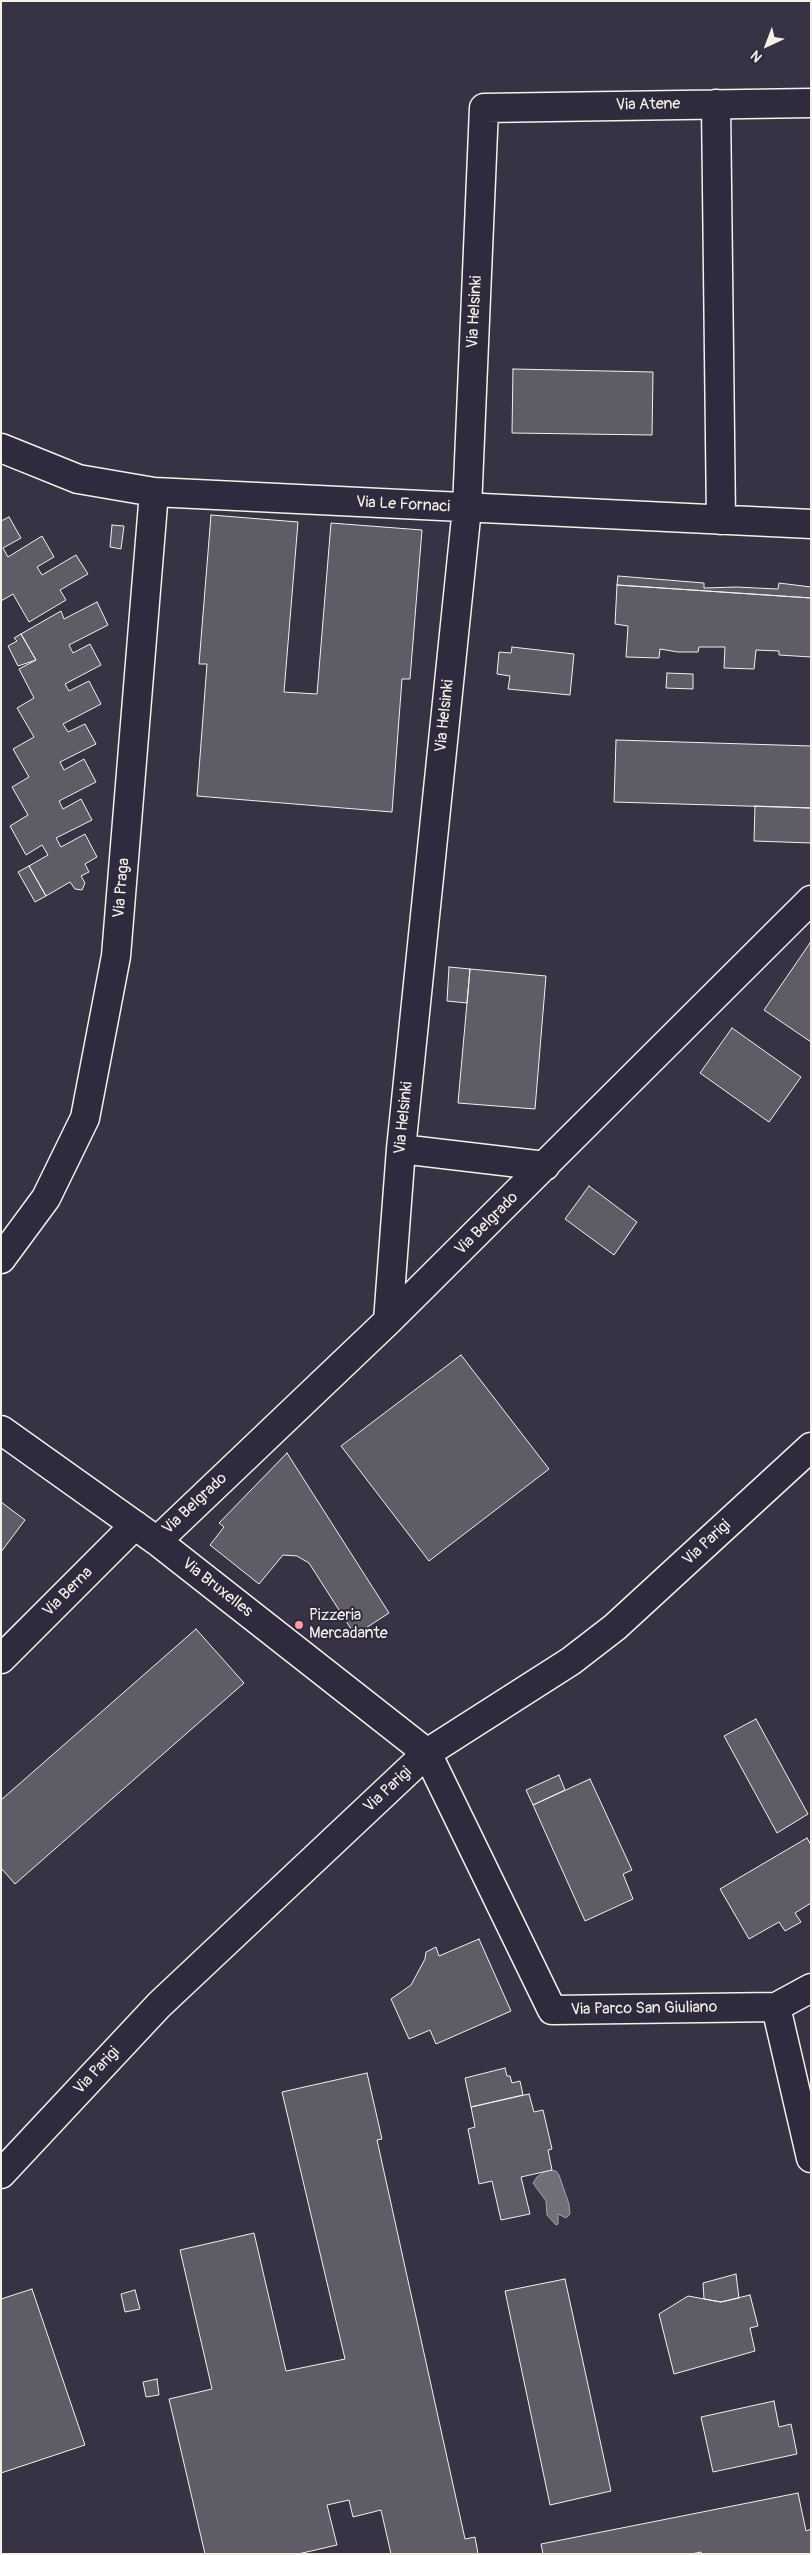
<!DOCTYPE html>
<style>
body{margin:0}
#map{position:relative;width:812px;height:2555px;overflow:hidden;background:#373244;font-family:Pangolin,sans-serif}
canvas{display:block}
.frame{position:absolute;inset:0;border:2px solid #f4f1e8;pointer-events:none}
.north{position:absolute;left:742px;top:20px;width:50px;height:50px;-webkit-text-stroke:4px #2f2a3d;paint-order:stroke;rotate:223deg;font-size:14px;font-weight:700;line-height:20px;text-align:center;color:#f4f1e8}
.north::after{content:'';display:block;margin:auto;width:18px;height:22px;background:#f4f1e8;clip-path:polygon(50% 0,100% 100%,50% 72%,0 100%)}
</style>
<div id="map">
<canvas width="812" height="2555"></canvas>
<div class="frame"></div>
<div class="north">N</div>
</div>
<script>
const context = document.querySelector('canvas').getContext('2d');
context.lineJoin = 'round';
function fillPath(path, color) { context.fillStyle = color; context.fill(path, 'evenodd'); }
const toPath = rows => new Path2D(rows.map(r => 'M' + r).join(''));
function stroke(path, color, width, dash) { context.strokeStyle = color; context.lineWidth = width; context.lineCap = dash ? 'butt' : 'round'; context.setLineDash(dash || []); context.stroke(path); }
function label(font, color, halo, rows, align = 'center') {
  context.font = font + ' Pangolin,sans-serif'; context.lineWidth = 4; context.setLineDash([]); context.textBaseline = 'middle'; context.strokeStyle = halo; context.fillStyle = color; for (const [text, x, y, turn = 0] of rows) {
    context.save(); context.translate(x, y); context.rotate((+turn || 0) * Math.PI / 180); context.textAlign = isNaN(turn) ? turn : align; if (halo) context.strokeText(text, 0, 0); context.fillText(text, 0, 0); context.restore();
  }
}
const water = toPath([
 [547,2170,556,2171,559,2175,569,2204,570,2214,566,2218,558,2214,558,2224,556,2225,547,2215,546,2201,533,2183,537,2177,547,2170]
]);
fillPath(water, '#726e77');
stroke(water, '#a6a2a4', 1);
const building = toPath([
 [513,369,653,372,652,435,512,433,513,369],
 [211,515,298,522,284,692,317,694,331,523,422,530,410,679,402,679,392,812,197,796,207,664,199,664,211,515],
 [9,517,21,538,3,548,8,557,42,536,54,557,37,567,42,575,76,555,88,574,60,590,66,600,29,622,13,594,1,601,1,521,9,517],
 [112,525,124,526,121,549,110,547,112,525],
 [618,576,704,583,704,588,736,587,778,589,779,583,811,587,811,598,617,585,618,576],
 [617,585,811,598,811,657,779,655,779,651,756,650,754,669,724,668,725,647,699,647,698,652,678,652,660,649,659,658,626,657,628,626,615,624,617,585],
 [97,602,108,625,69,645,73,653,90,644,101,665,65,684,69,691,89,681,101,704,63,724,68,732,85,724,96,744,60,762,64,770,84,759,96,782,59,801,63,809,81,799,92,820,56,838,61,847,85,834,97,857,85,864,89,872,81,876,85,883,82,890,75,889,70,882,46,896,29,866,48,855,42,845,26,855,10,826,28,815,12,787,29,777,13,749,34,737,17,708,34,698,19,669,36,660,21,634,61,611,64,619,97,602],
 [21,634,36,660,18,666,8,646,17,641,14,638,21,634],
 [512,647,574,654,570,695,508,689,510,676,497,674,499,652,511,653,512,647],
 [667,673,693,674,693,689,666,688,667,673],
 [616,740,811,746,811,808,614,802,616,740],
 [755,806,811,808,811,843,754,841,755,806],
 [29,866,46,896,35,902,18,872,29,866],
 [810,943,811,944,811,1042,764,1010,810,943],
 [449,967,470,969,467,1003,447,1001,449,967],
 [470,969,546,976,535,1109,458,1103,470,969],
 [732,1028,801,1077,769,1122,700,1073,732,1028],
 [589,1186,637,1222,614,1255,565,1219,589,1186],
 [461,1355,549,1469,429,1561,341,1446,461,1355],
 [287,1453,389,1613,355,1635,309,1563,302,1559,297,1556,283,1555,259,1584,210,1545,224,1527,219,1523,287,1453],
 [1,1502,25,1520,1,1552,1,1502],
 [196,1629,244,1683,15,1884,1,1868,1,1800,196,1629],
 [756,1719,808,1814,777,1833,724,1736,756,1719],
 [559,1775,565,1790,533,1805,526,1790,559,1775],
 [590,1779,632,1870,623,1874,633,1899,585,1921,533,1805,590,1779],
 [807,1838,811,1845,811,1903,795,1913,801,1922,785,1931,779,1922,749,1939,720,1889,807,1838],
 [479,1939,511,2011,436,2044,430,2030,409,2039,391,1999,411,1985,425,1959,426,1952,436,1947,439,1956,479,1939],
 [505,2068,507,2076,510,2076,512,2083,520,2081,523,2095,471,2107,465,2078,505,2068],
 [367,2073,382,2139,377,2140,465,2539,475,2537,478,2554,391,2554,381,2510,353,2517,349,2500,327,2505,337,2545,298,2554,205,2554,169,2399,212,2389,180,2250,254,2233,286,2371,345,2359,282,2092,367,2073],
 [529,2094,534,2112,543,2110,552,2149,548,2150,552,2170,521,2177,530,2214,501,2220,492,2181,479,2184,468,2129,475,2127,471,2107,529,2094],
 [736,2274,739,2298,721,2302,704,2299,703,2283,736,2274],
 [565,2279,611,2491,550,2505,505,2291,565,2279],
 [32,2289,85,2445,1,2473,1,2299,32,2289],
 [135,2290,140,2309,125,2312,121,2294,135,2290],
 [750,2295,758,2326,750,2328,755,2351,674,2374,659,2314,688,2296,721,2302,750,2295],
 [157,2379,159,2395,146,2397,143,2382,157,2379],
 [774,2401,779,2427,791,2424,797,2454,713,2472,701,2417,774,2401],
 [798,2493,806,2531,811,2529,811,2554,702,2554,701,2552,691,2554,543,2554,541,2544,798,2493]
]);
fillPath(building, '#5f5c67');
stroke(building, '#f4f1e8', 1);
const street = toPath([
 [716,104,721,520],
 [1,448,78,479,154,492,811,524],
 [401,1149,545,1166],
 [1,1259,46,1198,85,1118,116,956,154,492],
 [388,1321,401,1149,467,508,484,108,811,103],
 [1,1430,157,1541,427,1753,552,2010,776,2007,811,2158],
 [157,1541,388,1321,811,900],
 [1,1659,135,1525],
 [776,2007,811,1988],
 [1,2174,159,2005,427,1753,571,1661,615,1627,811,1447]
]);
stroke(street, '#f4f1e8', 31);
stroke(street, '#2f2a3d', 28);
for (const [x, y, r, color] of [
 [299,1625,5,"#ff9aa2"]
]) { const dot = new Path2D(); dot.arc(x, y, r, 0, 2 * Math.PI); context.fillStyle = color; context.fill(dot); stroke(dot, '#2f2a3d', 2); }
label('16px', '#f4f1e8', '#2f2a3d', [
 ["Via Atene",648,105,-1],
 ["Via Helsinki",475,312,-87],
 ["Via Le Fornaci",403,505,3],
 ["Via Helsinki",445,716,-84],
 ["Via Praga",122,888,-85],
 ["Via Helsinki",404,1118,-84],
 ["Via Belgrado",487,1224,-45],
 ["Via Belgrado",195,1504,-43],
 ["Via Parigi",707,1543,-43],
 ["Via Bruxelles",217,1588,38],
 ["Via Berna",68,1592,-45],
 ["Via Parigi",388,1790,-43],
 ["Via Parco San Giuliano",644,2009,-1],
 ["Via Parigi",97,2071,-47]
]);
label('16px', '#f4f1e8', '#2f2a3d', [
 ["Pizzeria",309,1616],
 ["Mercadante",309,1634]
], 'left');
</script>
